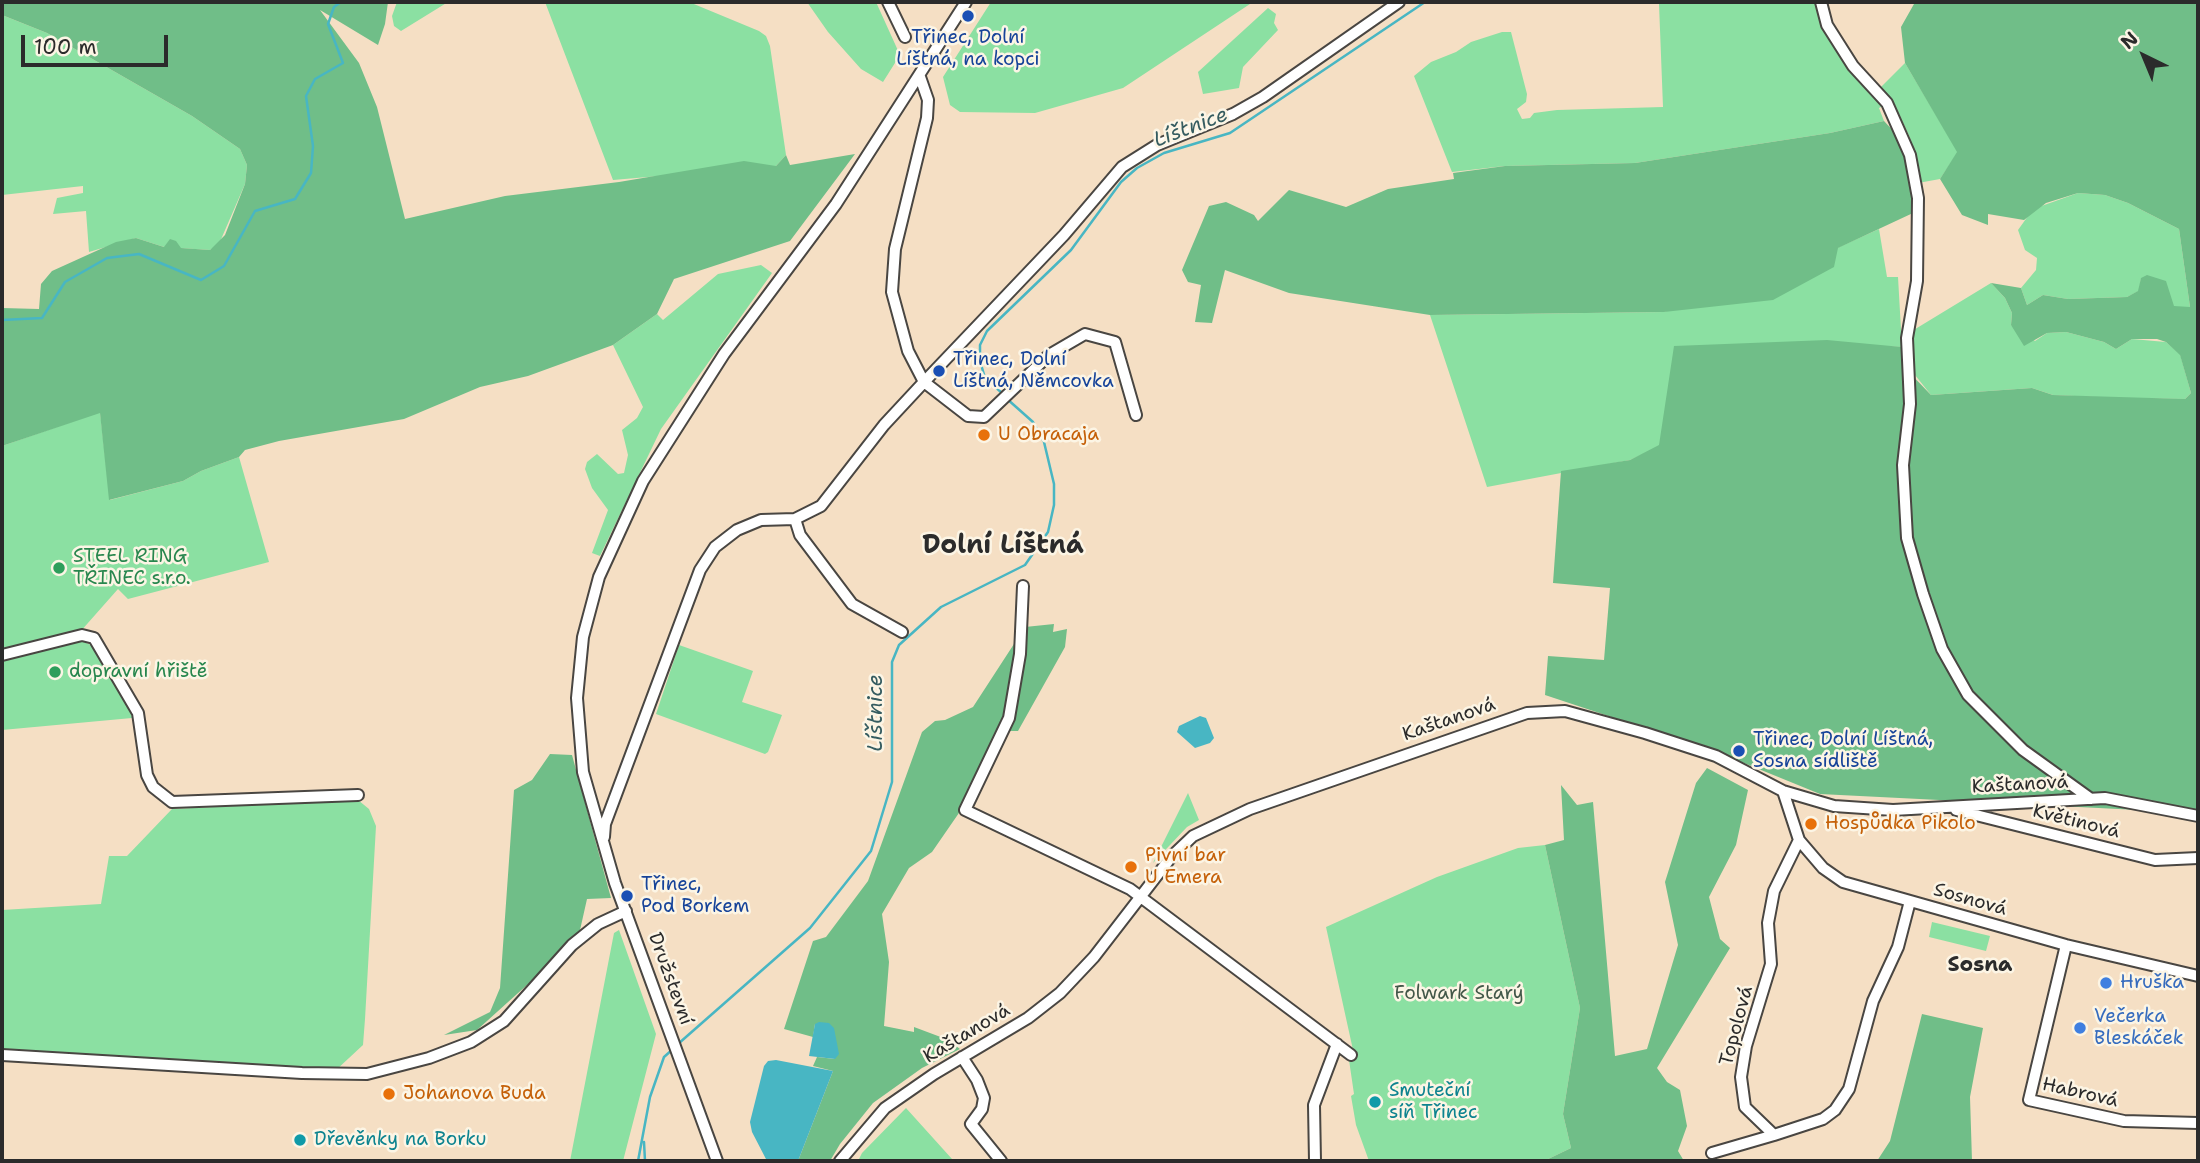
<!DOCTYPE html>
<meta charset="utf-8">
<style>
body{margin:0}
#map{position:relative;width:2200px;height:1163px;overflow:hidden;background:#f5dfc4;font-family:"Shantell Sans",sans-serif}
canvas{display:block}
.frame{position:absolute;inset:0;border:4px solid #2b2b2b;pointer-events:none}
.north{position:absolute;left:2109px;top:21px;width:70px;height:70px;-webkit-text-stroke:5px #fcf5e5;paint-order:stroke;rotate:317deg;font-size:19px;font-weight:700;line-height:28px;text-align:center;color:#2b2b2b}
.north::after{content:'';display:block;margin:auto;width:24px;height:32px;background:#2b2b2b;clip-path:polygon(50% 0,100% 100%,50% 72%,0 100%)}
.scale{position:absolute;left:21px;top:35px;width:147px;height:32px;box-sizing:border-box;border:4px solid #2b2b2b;border-top:0;padding-left:9px;font-size:21px;line-height:24px;white-space:nowrap;color:#2b2b2b;-webkit-text-stroke:5px #fcf5e5;paint-order:stroke}
</style>
<div id="map">
<canvas width="2200" height="1163"></canvas>
<div class="frame"></div>
<div class="north">N</div>
<div class="scale">100 m</div>
</div>
<script>
const context = document.querySelector('canvas').getContext('2d');
context.lineJoin = 'round';
function fillPath(path, color) { context.fillStyle = color; context.fill(path, 'evenodd'); }
const toPath = rows => new Path2D(rows.map(r => 'M' + r).join(''));
function stroke(path, color, width, dash) { context.strokeStyle = color; context.lineWidth = width; context.lineCap = dash ? 'butt' : 'round'; context.setLineDash(dash || []); context.stroke(path); }
function label(font, color, halo, rows, align = 'center') {
  context.font = font + ' "Shantell Sans",sans-serif'; context.lineWidth = 5; context.setLineDash([]); context.textBaseline = 'middle'; context.strokeStyle = halo; context.fillStyle = color; for (const [text, x, y, turn = 0] of rows) {
    context.save(); context.translate(x, y); context.rotate((+turn || 0) * Math.PI / 180); context.textAlign = isNaN(turn) ? turn : align; if (halo) context.strokeText(text, 0, 0); context.fillText(text, 0, 0); context.restore();
  }
}
fillPath(toPath([
 [397,2,448,2,401,31,394,26,392,16],
 [545,2,689,2,759,31,766,36,770,46,786,155,776,166,613,180],
 [807,2,876,2,900,55,883,82,861,69,828,32],
 [991,2,1253,2,1123,88,1035,113,960,112,950,105,943,77],
 [1672,2,1815,2,1832,39,1885,105,1879,108,1884,121,1830,133,1635,163,1505,166,1452,172,1414,76,1431,62,1456,52,1471,42,1502,32,1511,32,1527,94,1526,102,1517,109,1522,119,1530,118,1534,113,1557,110,1663,107,1659,4],
 [1268,8,1276,14,1274,23,1278,30,1243,67,1239,88,1203,94,1198,72],
 [2,15,47,33,192,116,240,149,247,165,245,184,219,244,210,250,164,247,136,238,89,252,86,211,53,214,57,198,83,193,83,186,2,195],
 [1905,63,1958,152,1940,179,1918,183,1910,138,1893,101,1880,88],
 [2078,193,2105,195,2128,203,2179,229,2190,307,2173,307,2141,279,2139,291,2127,297,2068,299,2043,295,2027,305,2021,288,2036,270,2037,258,2025,250,2018,230,2033,209],
 [1879,229,1887,277,1898,277,1902,347,1875,346,1630,460,1487,487,1430,315,1664,312,1837,248],
 [761,265,772,273,661,429,600,556,592,553,608,510,592,488,585,469,587,462,597,454,618,474,624,473,628,455,622,430,637,418,643,407,613,345,657,314,663,320,718,274],
 [1991,283,2005,298,2012,313,2011,325,2035,341,2047,333,2066,332,2104,342,2116,349,2132,339,2166,342,2180,354,2191,393,2185,399,2117,398,2053,395,2032,388,1931,395,1915,375,1912,331],
 [100,412,110,500,183,481,201,471,239,457,269,562,128,599,118,589,80,632,84,642,93,646,131,710,132,718,2,730,2,446],
 [679,645,753,671,742,702,782,715,768,752,765,754,656,714],
 [1188,793,1199,820,1187,827,1153,863],
 [358,800,369,809,376,826,365,1019,363,1045,335,1071,2,1050,2,910,101,904,109,856,127,856,172,809],
 [1545,845,1580,1008,1563,1114,1571,1148,1544,1161,1369,1161,1356,1125,1351,1096,1354,1094,1349,1060,1353,1050,1326,927,1437,877,1518,848],
 [1932,922,1990,936,1986,951,1929,937],
 [619,930,656,1034,623,1161,570,1161,614,933],
 [906,1108,952,1159,858,1161,862,1153]
]), '#8be0a2');
fillPath(toPath([
 [2,2,388,2,385,24,378,45,320,10,359,63,377,107,405,219,505,196,619,182,744,161,776,166,786,155,790,165,855,154,790,241,674,279,657,314,613,345,528,376,480,387,404,419,279,441,245,450,239,457,201,471,183,481,109,500,100,413,2,446,2,308,39,309,41,284,52,271,116,242,136,238,164,247,170,239,176,241,181,248,210,250,225,235,245,184,247,165,240,149,192,116,47,33,2,15],
 [1927,2,2198,2,2198,813,1820,794,1717,752,1545,695,1548,656,1604,660,1610,588,1553,583,1561,471,1630,460,1659,445,1674,346,1827,340,1902,347,1907,370,1931,395,2032,388,2053,395,2185,399,2191,393,2180,355,2166,342,2157,339,2132,339,2116,349,2104,342,2066,332,2047,333,2024,346,2011,325,2012,313,2005,298,1991,283,2021,288,2027,305,2043,295,2068,299,2127,297,2138,291,2141,278,2147,275,2166,281,2174,306,2190,307,2179,229,2128,203,2105,195,2078,193,2046,203,2024,220,1988,214,1988,225,1962,215,1940,179,1957,152,1905,63,1901,27,1914,4],
 [1884,121,1901,139,1913,184,1913,213,1838,248,1834,267,1773,300,1664,312,1430,315,1289,293,1225,270,1212,323,1195,322,1201,285,1188,282,1182,270,1209,206,1226,202,1254,215,1258,221,1289,190,1346,207,1388,189,1454,179,1453,173,1505,166,1635,163,1830,133],
 [1054,624,1053,632,1067,629,1065,647,1018,731,1001,731,961,810,932,852,909,868,882,914,889,962,884,1026,914,1032,914,1027,946,1039,960,1049,922,1068,873,1103,840,1144,830,1161,798,1161,833,1071,813,1066,817,1057,835,1059,815,1024,813,1037,784,1029,813,941,826,937,868,881,922,732,935,721,945,720,973,707,1025,627],
 [550,754,572,755,611,898,587,899,578,939,477,1030,444,1035,490,1012,500,988,514,790,532,780],
 [1707,768,1748,790,1736,845,1709,897,1720,939,1730,948,1657,1068,1667,1082,1680,1090,1687,1126,1678,1151,1684,1161,1544,1161,1571,1148,1563,1114,1580,1008,1545,845,1564,840,1561,785,1577,805,1593,802,1615,1056,1647,1049,1678,945,1665,882,1696,783],
 [1922,1014,1983,1028,1970,1097,1972,1161,1877,1161,1890,1141]
]), '#70be88');
fillPath(toPath([
 [1200,716,1206,718,1214,738,1210,743,1195,748,1177,732,1179,726],
 [819,1022,829,1023,834,1028,839,1054,835,1059,809,1056,815,1024],
 [776,1060,833,1071,798,1161,767,1161,752,1132,750,1122,764,1066,768,1061]
]), '#48b6c3');
stroke(toPath([
 [2,320,42,318,65,282,107,258,139,254,201,280,224,266,255,211,295,199,311,173,313,146,306,96,315,79,343,63,328,24,334,7,341,2],
 [1002,393,985,378,980,361,980,345,987,331,1071,250,1121,182,1137,168,1164,153,1230,133,1425,2],
 [678,1044,810,928,871,851,892,782,892,662,899,645,941,607,1025,565,1048,532,1054,505,1054,484,1044,442,1033,422,1006,398],
 [644,1142,645,1161],
 [638,1161,650,1097,664,1057,673,1049]
]), '#48b6c3', 2.5);
const minor = toPath([
 [888,2,905,37],
 [1821,2,1827,25,1853,66,1887,103,1910,155,1918,198,1917,281,1907,338,1910,404,1903,465,1907,538,1923,594,1942,649,1968,695,2023,750,2091,799],
 [920,77,928,100,927,118,895,249,892,292,908,351,924,382,1064,235,1122,167,1157,145,1233,114,1263,97,1399,2],
 [795,519,800,535,852,604,902,632],
 [1023,586,1020,654,1009,718,965,810,1130,889,1351,1055],
 [2,655,82,635,94,638,138,713,147,775,153,787,172,802,358,795],
 [1783,791,1799,840,1823,868,1843,882,2066,945,2198,976],
 [1956,810,2155,860,2198,858],
 [604,837,605,824,700,570,715,547,737,530,761,520,795,519,821,506,884,425,924,382,968,416,984,417,1049,355,1085,334,1115,342,1136,415],
 [1799,840,1774,891,1768,923,1771,964,1746,1046,1741,1077,1745,1107,1774,1135,1823,1119,1835,1110,1849,1089,1873,1001,1898,947,1910,901],
 [2066,945,2029,1100,2124,1121,2198,1123],
 [2,1055,302,1073,367,1074,429,1058,471,1042,504,1021,572,945,598,924,626,911],
 [962,1057,977,1080,984,1098,982,1109,971,1124,1001,1161],
 [1712,1153,1774,1135],
 [717,1161,615,883,583,772,577,698,583,637,599,577,643,481,724,354,836,204,966,2],
 [840,1161,885,1108,934,1074,1028,1018,1060,993,1094,957,1172,856,1193,836,1250,809,1527,713,1565,711,1645,733,1716,756,1783,791,1834,806,1893,810,2105,798,2198,816],
 [1315,1161,1314,1105,1337,1044]
]);
stroke(minor, '#494642', 14);
stroke(minor, '#fff', 10);
for (const [x, y, r, color] of [
 [968,16,7,"#1a4fb4"],
 [939,371,7,"#1a4fb4"],
 [984,435,7,"#e8710a"],
 [59,568,7,"#2e9e5b"],
 [55,672,7,"#2e9e5b"],
 [1739,751,7,"#1a4fb4"],
 [1811,824,7,"#e8710a"],
 [1131,867,7,"#e8710a"],
 [627,896,7,"#1a4fb4"],
 [2106,983,7,"#3f7fe0"],
 [2080,1028,7,"#3f7fe0"],
 [389,1094,7,"#e8710a"],
 [1375,1102,7,"#0f9aa8"],
 [300,1140,7,"#0f9aa8"]
]) { const dot = new Path2D(); dot.arc(x, y, r, 0, 2 * Math.PI); context.fillStyle = color; context.fill(dot); stroke(dot, '#fcf5e5', 2.5); }
label('19px', '#164399', '#fcf5e5', [
 ["Třinec, Dolní",968,38,"center"],
 ["Líštná, na kopci",968,60,"center"],
 ["Třinec, Dolní",953,360],
 ["Líštná, Němcovka",953,382],
 ["Třinec, Dolní Líštná,",1753,740],
 ["Sosna sídliště",1753,762],
 ["Třinec,",641,885],
 ["Pod Borkem",641,907]
], 'left');
label('19px', '#c56008', '#fcf5e5', [
 ["U Obracaja",998,435],
 ["Hospůdka Pikolo",1825,824],
 ["Pivní bar",1145,856],
 ["U Emera",1145,878],
 ["Johanova Buda",403,1094]
], 'left');
label('19px', '#27864d', '#fcf5e5', [
 ["STEEL RING",73,557],
 ["TŘINEC s.r.o.",73,579],
 ["dopravní hřiště",69,672]
], 'left');
label('19px', '#2b2b2b', '#fcf5e5', [
 ["Kaštanová",1449,720,-19],
 ["Kaštanová",2020,785,-3],
 ["Květinová",2076,822,14],
 ["Sosnová",1970,900,16],
 ["Družstevní",670,979,70],
 ["Topolová",1737,1026,-75],
 ["Kaštanová",967,1034,-31],
 ["Habrová",2080,1093,13]
]);
label('19px', '#366cbe', '#fcf5e5', [
 ["Hruška",2120,983],
 ["Večerka",2094,1017],
 ["Bleskáček",2094,1039]
], 'left');
label('19px', '#435849', '#fcf5e5', [
 ["Folwark Starý",1459,994]
]);
label('19px', '#0d838f', '#fcf5e5', [
 ["Smuteční",1389,1091],
 ["síň Třinec",1389,1113],
 ["Dřevěnky na Borku",314,1140]
], 'left');
label('italic 21px', '#355c60', '#fcf5e5', [
 ["Líštnice",1191,128,-21],
 ["Líštnice",877,713,-90]
]);
label('bold 21px', '#2b2b2b', '#fcf5e5', [
 ["Sosna",1980,966]
]);
label('bold 26px', '#2b2b2b', '#fcf5e5', [
 ["Dolní Líštná",1003,546]
]);
</script>
